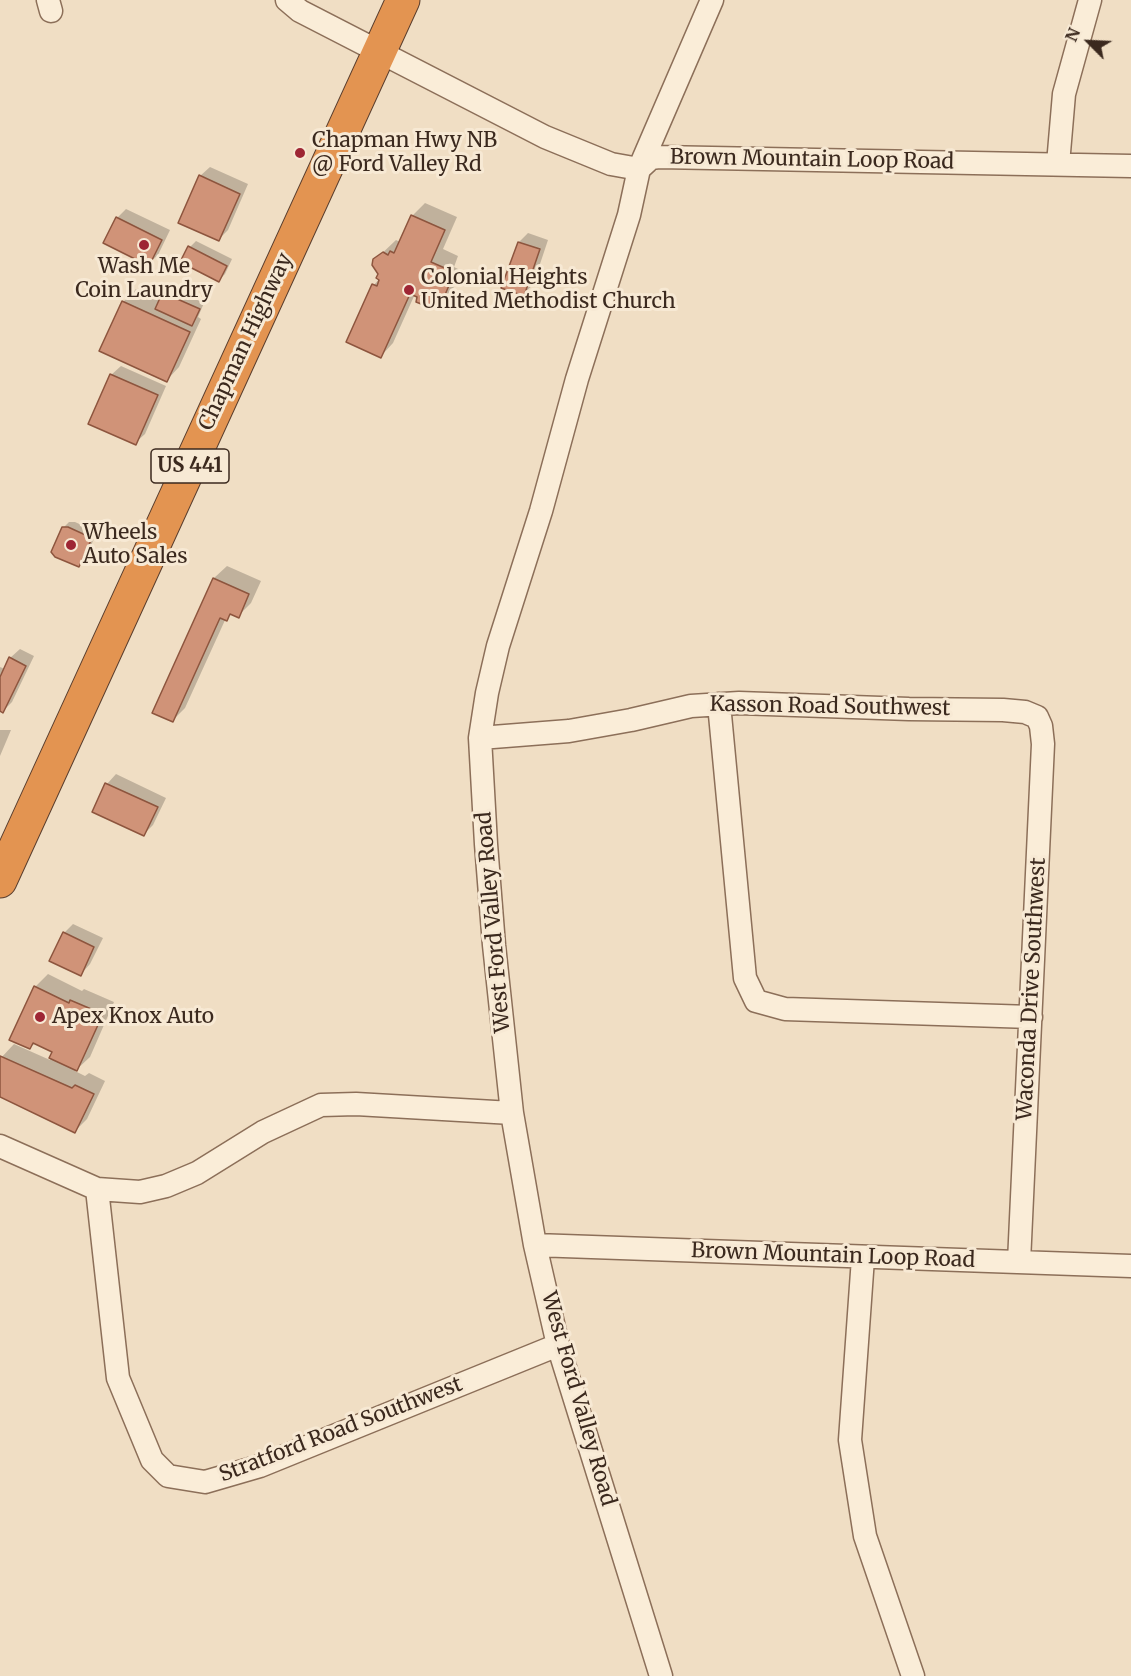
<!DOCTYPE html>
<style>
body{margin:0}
#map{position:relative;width:1131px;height:1676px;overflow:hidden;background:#f0dec4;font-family:Merriweather,serif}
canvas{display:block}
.north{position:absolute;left:1059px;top:12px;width:60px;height:60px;-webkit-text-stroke:4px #f7e9d4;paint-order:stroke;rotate:294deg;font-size:16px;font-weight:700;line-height:24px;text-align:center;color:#3b291e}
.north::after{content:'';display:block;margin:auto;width:21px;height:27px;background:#3b291e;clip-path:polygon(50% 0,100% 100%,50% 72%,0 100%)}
</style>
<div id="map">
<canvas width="1131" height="1676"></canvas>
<div class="north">N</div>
</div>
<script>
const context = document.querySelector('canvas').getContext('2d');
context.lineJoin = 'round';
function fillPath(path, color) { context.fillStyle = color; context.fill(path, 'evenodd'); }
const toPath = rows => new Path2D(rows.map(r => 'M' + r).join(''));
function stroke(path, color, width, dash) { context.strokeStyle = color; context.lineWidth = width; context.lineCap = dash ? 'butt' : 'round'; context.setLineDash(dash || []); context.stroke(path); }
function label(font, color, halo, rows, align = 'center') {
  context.font = font + ' Merriweather,serif'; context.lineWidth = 6; context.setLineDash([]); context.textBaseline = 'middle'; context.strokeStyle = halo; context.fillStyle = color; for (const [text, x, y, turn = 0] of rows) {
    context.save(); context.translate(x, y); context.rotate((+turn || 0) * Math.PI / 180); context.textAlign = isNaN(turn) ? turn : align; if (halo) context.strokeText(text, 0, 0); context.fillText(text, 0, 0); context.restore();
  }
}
fillPath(toPath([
 [210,167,248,184,228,230,218,240,200,176],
 [425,203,457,217,443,249,458,256,454,267,462,271,454,287,442,300,436,298,428,306,415,294,393,343,381,356,374,285,380,278,380,274,375,260,396,240,400,242,412,216],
 [126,209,170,230,158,255,148,264,117,218],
 [528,233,548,240,533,285,523,294,519,242],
 [196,241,232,259,225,274,219,280,182,261,190,247],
 [171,284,181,289,180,292,204,303,198,317,201,319,179,367,167,380,123,302,136,289,160,300,165,290],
 [121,366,166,386,145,434,135,443,111,375],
 [69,522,75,522,97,532,85,559,79,565,63,528],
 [227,566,261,581,251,603,238,616,232,613,226,618,185,708,173,720,154,712,214,578],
 [20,649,34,656,12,702,3,711,0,710,0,667,5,669,10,658],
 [0,730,11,730,0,756],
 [116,774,166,798,153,825,144,834,94,811,107,784],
 [73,924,103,938,90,964,81,974,64,933],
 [48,974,82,991,84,989,114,1002,90,1057,75,1071,85,1076,89,1073,105,1081,87,1119,75,1131,0,1096,0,1059,14,1044,50,1060,54,1051,35,1043,30,1048,35,987]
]), '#0003');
const building = toPath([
 [199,175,240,194,219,241,178,223,199,175],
 [411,215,445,230,431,262,447,269,442,280,450,283,442,302,433,298,429,307,416,302,417,297,410,294,381,358,346,342,372,284,377,286,379,280,376,278,378,274,372,265,373,259,383,252,388,255,390,251,394,253,411,215],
 [116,217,162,240,149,266,103,243,116,217],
 [518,242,540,249,524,296,501,288,518,242],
 [188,246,227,266,219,282,180,262,188,246],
 [164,289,176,295,175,298,200,309,192,326,155,309,164,289],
 [122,301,190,332,167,382,99,351,122,301],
 [110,374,158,395,136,445,88,424,110,374],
 [62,527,68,527,92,538,79,567,55,557,51,552,62,527],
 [213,578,249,594,239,618,230,614,227,621,220,618,173,722,152,713,213,578],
 [9,657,26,666,3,713,0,711,0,677,9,657],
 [105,783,158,807,144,836,92,812,105,783],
 [63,932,94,947,81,976,49,961,63,932],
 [34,986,69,1003,70,1000,103,1014,77,1071,49,1058,52,1052,33,1043,30,1049,9,1040,34,986],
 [0,1056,72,1088,75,1085,94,1094,75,1133,0,1097,0,1056]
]);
fillPath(building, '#d09378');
stroke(building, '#8d553e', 1.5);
const minor = toPath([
 [48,0,51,11],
 [287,0,300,11,545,137,611,164,639,169],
 [1058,164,1064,94,1090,0],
 [639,169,651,158,659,157,1131,166],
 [719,704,745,978,756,1001,785,1009,1031,1017],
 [480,738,569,731,631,720,691,706,739,703,909,709,1003,710,1025,712,1037,717,1041,726,1043,744,1019,1262],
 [0,1146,97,1189,140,1192,166,1186,197,1173,263,1132,321,1105,356,1104,512,1113],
 [97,1189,118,1378,152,1460,168,1476,205,1482,260,1466,558,1345],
 [535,1245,1131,1266],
 [863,1258,850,1440,865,1536,913,1676],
 [661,1676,558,1345,535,1245,512,1113,494,945,486,844,480,738,487,693,498,646,541,511,577,379,629,215,639,169,712,0]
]);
const highway = toPath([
 [0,881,403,0]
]);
stroke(minor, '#8c6f59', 25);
stroke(highway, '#5a3e2e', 35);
stroke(minor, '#faedd8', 22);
stroke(highway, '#e39451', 33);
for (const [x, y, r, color] of [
 [300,153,6,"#9e2634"],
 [144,245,6,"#9e2634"],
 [409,290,6,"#9e2634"],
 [71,545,6,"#9e2634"],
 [40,1017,6,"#9e2634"]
]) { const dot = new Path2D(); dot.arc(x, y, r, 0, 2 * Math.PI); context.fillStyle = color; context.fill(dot); stroke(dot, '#f7e9d4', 2); }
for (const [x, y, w] of [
 [190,466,78]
]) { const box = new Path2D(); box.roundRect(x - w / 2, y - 17, w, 34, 4.5); context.fillStyle = '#f7e9d4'; context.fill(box); stroke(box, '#3b291e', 1.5); }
label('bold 20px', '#3b291e', null, [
 ["US 441",190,466]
]);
label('21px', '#3b291e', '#f7e9d4', [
 ["Chapman Hwy NB",312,141],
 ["@ Ford Valley Rd",312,165],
 ["Wash Me",144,267,"center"],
 ["Coin Laundry",144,291,"center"],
 ["Colonial Heights",421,278],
 ["United Methodist Church",421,302],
 ["Wheels",83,533],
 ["Auto Sales",83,557],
 ["Apex Knox Auto",52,1017]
], 'left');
label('21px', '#3b291e', '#f7e9d4', [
 ["Brown Mountain Loop Road",812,160,1],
 ["Chapman Highway",246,342,-65],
 ["Kasson Road Southwest",830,707,1],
 ["West Ford Valley Road",494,922,-95],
 ["Waconda Drive Southwest",1032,989,-87],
 ["Brown Mountain Loop Road",833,1256,2],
 ["West Ford Valley Road",578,1399,74],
 ["Stratford Road Southwest",341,1430,-21]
]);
</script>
